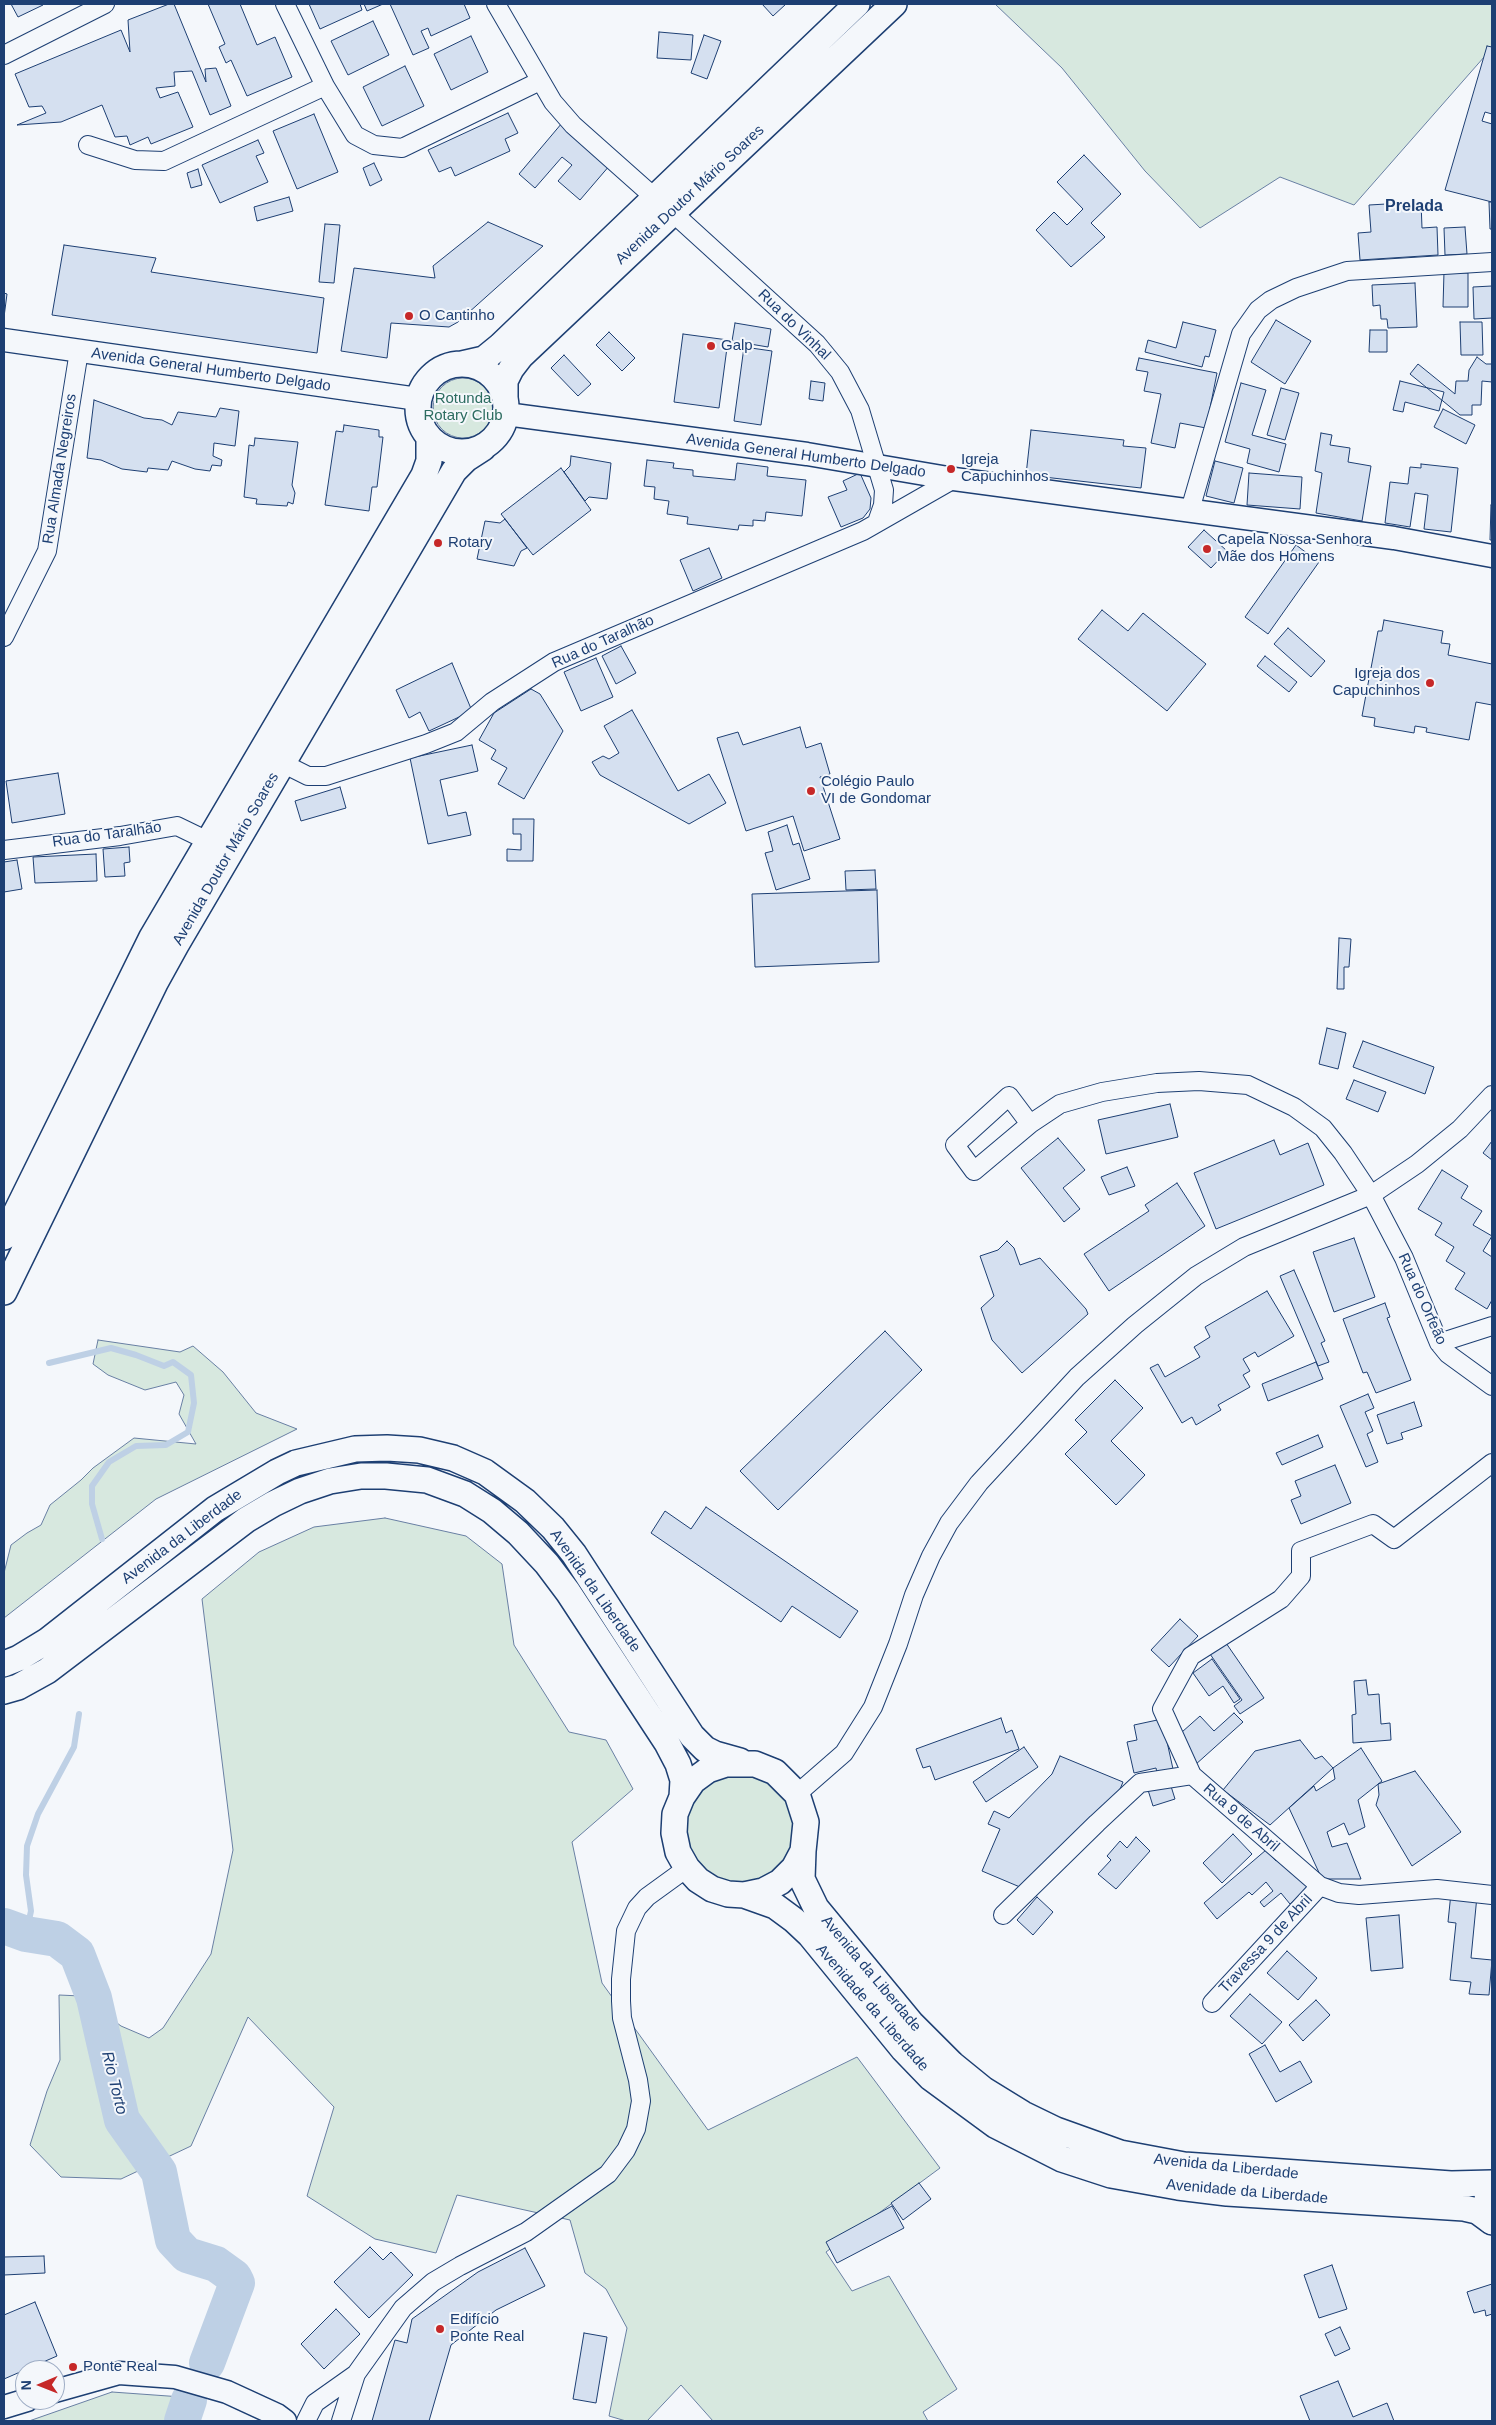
<!DOCTYPE html>
<meta charset="utf-8">
<style>
body{margin:0}
#map{position:relative;width:1496px;height:2425px;overflow:hidden;background:#f4f7fb;font-family:Arial,sans-serif}
canvas{display:block}
.frame{position:absolute;inset:0;border:5px solid #1d3f73;pointer-events:none}
.north{position:absolute;left:15px;top:2360px;width:50px;height:50px;box-sizing:border-box;background:#f4f7fb;border:1px solid #9eadc5;border-radius:50%;rotate:269deg;font-size:14px;font-weight:700;line-height:20px;text-align:center;color:#1d3f73}
.north::after{content:'';display:block;margin:auto;width:18px;height:22px;background:#c62828;clip-path:polygon(50% 0,100% 100%,50% 72%,0 100%)}
</style>
<div id="map">
<canvas width="1496" height="2425"></canvas>
<div class="frame"></div>
<div class="north">N</div>
</div>
<script>
const context = document.querySelector('canvas').getContext('2d');
context.lineJoin = 'round';
function fillPath(path, color) { context.fillStyle = color; context.fill(path, 'evenodd'); }
const toPath = rows => new Path2D(rows.map(r => 'M' + r).join(''));
function stroke(path, color, width, dash) { context.strokeStyle = color; context.lineWidth = width; context.lineCap = dash ? 'butt' : 'round'; context.setLineDash(dash || []); context.stroke(path); }
function label(font, color, halo, rows, align = 'center') {
  context.font = font + ' Arial,sans-serif'; context.lineWidth = 4; context.setLineDash([]); context.textBaseline = 'middle'; context.strokeStyle = halo; context.fillStyle = color; for (const [text, x, y, turn = 0] of rows) {
    context.save(); context.translate(x, y); context.rotate((+turn || 0) * Math.PI / 180); context.textAlign = isNaN(turn) ? turn : align; if (halo) context.strokeText(text, 0, 0); context.fillText(text, 0, 0); context.restore();
  }
}
const green = toPath([
 [995,4,1492,4,1492,48,1354,205,1280,177,1200,228,1145,171,1062,68,995,4],
 '433 408a30 30 0 1 1 60 0a30 30 0 1 1-60 0Z',
 [98,1340,180,1352,193,1346,223,1372,256,1413,297,1429,156,1499,4,1618,4,1573,11,1545,27,1533,41,1525,50,1505,81,1480,93,1468,134,1438,196,1444,179,1414,184,1395,176,1382,145,1390,108,1375,93,1364,98,1340],
 [385,1518,466,1536,502,1564,514,1645,569,1732,606,1740,633,1789,572,1842,602,1983,708,2130,857,2057,940,2168,826,2252,852,2291,889,2276,957,2389,923,2412,928,2421,713,2421,681,2385,647,2421,626,2421,609,2416,627,2328,606,2289,585,2273,570,2220,457,2195,436,2253,375,2239,307,2196,334,2107,248,2017,191,2146,121,2179,61,2177,30,2145,47,2091,60,2060,59,1995,81,1996,121,2026,149,2038,163,2028,211,1954,233,1850,202,1599,259,1552,314,1527,385,1518],
 '686 1829a54 54 0 1 1 108 0a54 54 0 1 1-108 0Z',
 [112,2392,182,2397,172,2421,29,2421,112,2392]
]);
fillPath(green, '#d7e8df');
stroke(green, '#687fa3', 1);
stroke(toPath([
 [49,1363,111,1348,136,1355,164,1366,173,1362,191,1375,194,1403,188,1432,166,1445,136,1446,109,1462,92,1486,92,1504,102,1539],
 [26,1934,31,1911,26,1875,27,1846,38,1814,74,1747,79,1714]
]), '#bed0e5', 6);
stroke(toPath([
 [4,1926,26,1934,57,1939,77,1954,94,1998,122,2120,159,2172,173,2240,187,2255,216,2264,234,2277,237,2283,207,2363],
 [182,2421,189,2400]
]), '#bed0e5', 36);
const building = toPath([
 [11,4,43,4,43,5,18,17,11,4],
 [169,4,174,4,206,82,205,69,216,68,231,106,210,115,192,71,174,72,175,86,156,88,160,98,178,92,193,127,151,144,148,137,130,145,127,136,115,137,102,105,61,122,17,125,46,113,42,106,29,107,15,74,121,30,130,52,128,20,169,4],
 [208,4,240,4,257,45,275,37,292,77,247,96,231,60,226,63,219,47,225,44,208,4],
 [309,4,360,4,362,10,320,29,309,4],
 [364,4,383,4,367,11,364,4],
 [390,4,464,4,470,18,431,36,428,28,421,31,429,48,413,55,390,4],
 [762,4,786,4,773,16,762,4],
 [373,21,389,55,348,75,331,41,373,21],
 [659,32,693,35,691,60,657,58,659,32],
 [704,35,721,41,707,79,691,73,704,35],
 [471,36,488,72,451,90,434,54,471,36],
 [1487,46,1492,47,1492,114,1485,112,1482,121,1492,124,1492,202,1445,190,1487,46],
 [405,66,424,106,382,126,363,87,405,66],
 [508,113,518,133,505,139,510,151,455,176,451,167,439,172,428,150,508,113],
 [314,114,338,172,297,189,273,131,314,114],
 [562,123,610,165,580,200,558,181,572,165,562,157,535,188,519,174,562,123],
 [258,140,264,153,256,156,268,182,220,203,202,165,258,140],
 [1084,155,1121,194,1091,223,1105,237,1071,267,1036,230,1054,212,1067,225,1083,209,1057,182,1084,155],
 [374,163,382,180,370,186,363,168,374,163],
 [198,169,202,185,191,188,187,173,198,169],
 [289,197,293,211,257,221,254,207,289,197],
 [1421,202,1422,228,1437,227,1438,255,1360,260,1358,233,1371,232,1369,205,1421,202],
 [1489,202,1492,202,1492,229,1490,229,1489,202],
 [488,222,543,246,458,322,449,327,391,323,387,358,341,351,354,268,435,278,433,266,488,222],
 [325,224,340,225,334,283,319,282,325,224],
 [1465,227,1467,254,1445,255,1444,228,1465,227],
 [64,245,156,258,151,272,324,298,317,353,52,315,64,245],
 [1444,272,1468,273,1468,307,1443,307,1444,272],
 [1415,283,1417,327,1388,328,1387,319,1381,319,1380,305,1373,306,1372,285,1415,283],
 [1492,286,1492,318,1474,319,1473,287,1492,286],
 [4,293,7,294,4,317,4,293],
 [1276,320,1311,341,1285,384,1251,362,1276,320],
 [1183,322,1216,330,1209,357,1205,356,1202,367,1145,352,1148,340,1176,348,1183,322],
 [1460,322,1482,322,1483,355,1461,355,1460,322],
 [735,323,771,329,768,347,732,341,735,323],
 [1370,330,1387,330,1387,352,1369,352,1370,330],
 [609,332,635,358,622,371,596,345,609,332],
 [683,334,728,340,719,408,674,402,683,334],
 [744,347,772,351,761,425,734,421,744,347],
 [564,355,591,384,578,396,551,368,564,355],
 [1477,357,1486,364,1492,364,1492,382,1482,381,1481,405,1472,405,1472,415,1460,415,1410,374,1418,364,1455,394,1456,381,1468,381,1469,370,1477,357],
 [1139,358,1217,373,1206,428,1180,423,1175,448,1151,443,1161,394,1144,391,1148,372,1136,370,1139,358],
 [811,381,825,383,823,401,809,399,811,381],
 [1400,381,1444,392,1439,411,1405,402,1403,412,1393,410,1400,381],
 [1241,383,1266,390,1252,435,1286,444,1279,472,1247,463,1250,449,1225,442,1241,383],
 [1281,388,1299,393,1285,440,1267,435,1281,388],
 [94,400,144,418,162,420,172,425,178,412,216,417,220,408,239,411,235,446,214,443,213,456,222,460,221,466,212,465,210,471,195,469,172,461,168,470,148,468,147,472,122,469,101,460,87,458,94,400],
 [1443,409,1475,425,1466,444,1434,427,1443,409],
 [344,425,379,430,379,437,383,437,377,487,372,487,369,511,325,505,336,431,343,432,344,425],
 [1031,430,1124,440,1123,446,1146,448,1141,488,1026,475,1031,430],
 [1321,433,1332,435,1330,445,1350,448,1348,462,1371,466,1362,521,1316,513,1322,473,1315,471,1321,433],
 [255,438,298,442,292,485,295,493,293,504,288,502,287,506,256,504,257,499,244,497,249,445,254,446,255,438],
 [571,456,611,463,607,499,589,497,585,501,564,472,570,466,571,456],
 [647,460,674,463,673,468,693,470,693,476,735,480,737,463,768,467,767,476,806,480,802,516,766,512,765,521,753,520,753,526,739,525,738,530,687,524,688,517,667,514,669,501,654,499,655,487,644,486,647,460],
 [1215,461,1243,468,1234,503,1206,496,1215,461],
 [1421,464,1458,468,1451,532,1424,529,1428,495,1415,493,1410,527,1385,523,1390,482,1408,484,1410,467,1421,468,1421,464],
 [561,468,591,510,533,555,501,514,561,468],
 [860,473,871,498,870,509,863,518,841,527,828,497,847,490,843,481,860,473],
 [1249,473,1302,477,1300,509,1247,505,1249,473],
 [1491,505,1492,505,1492,540,1490,540,1491,505],
 [505,519,527,548,521,551,514,566,477,559,485,521,500,523,505,519],
 [1204,530,1227,551,1211,568,1188,547,1204,530],
 [1296,545,1319,562,1268,634,1245,617,1296,545],
 [709,548,722,578,693,591,680,560,709,548],
 [1102,610,1128,631,1143,613,1206,664,1167,711,1078,639,1102,610],
 [1384,620,1443,631,1441,643,1450,644,1448,655,1492,664,1492,705,1476,702,1469,740,1426,732,1427,728,1415,726,1414,733,1374,726,1375,718,1362,716,1378,631,1382,631,1384,620],
 [1288,628,1325,661,1311,677,1274,644,1288,628],
 [621,646,636,673,616,684,602,656,621,646],
 [1265,656,1297,682,1289,692,1257,666,1265,656],
 [596,658,613,697,581,711,564,672,596,658],
 [452,663,472,711,429,731,420,712,409,718,396,690,452,663],
 [531,689,540,694,563,731,524,799,498,784,507,768,491,759,496,750,479,740,494,713,531,689],
 [632,710,678,791,709,774,726,803,689,824,600,775,592,762,603,756,609,759,619,753,604,726,632,710],
 [800,727,806,748,821,743,830,774,820,777,840,839,804,851,793,816,746,831,717,738,738,732,743,745,800,727],
 [472,745,478,771,440,780,448,816,466,812,471,835,428,844,410,758,472,745],
 [58,773,65,814,12,823,6,781,58,773],
 [340,787,346,808,301,821,295,801,340,787],
 [513,819,534,819,533,861,507,861,507,849,521,850,521,834,513,834,513,819],
 [787,825,793,845,799,843,810,879,776,890,765,853,773,851,768,832,787,825],
 [129,847,130,862,124,863,125,876,105,877,103,849,129,847],
 [96,854,97,881,35,883,33,857,96,854],
 [17,860,22,889,4,892,4,862,17,860],
 [875,870,876,889,846,890,845,871,875,870],
 [877,890,879,962,755,967,752,894,877,890],
 [1339,938,1351,939,1349,967,1344,967,1344,989,1337,989,1339,938],
 [1327,1028,1346,1033,1338,1069,1319,1064,1327,1028],
 [1363,1041,1434,1067,1425,1094,1353,1067,1363,1041],
 [1354,1080,1386,1092,1378,1112,1346,1099,1354,1080],
 [1170,1104,1178,1137,1106,1154,1098,1120,1170,1104],
 [1058,1138,1085,1170,1063,1188,1080,1209,1064,1222,1021,1168,1058,1138],
 [1274,1140,1280,1155,1308,1143,1324,1185,1216,1229,1194,1173,1274,1140],
 [1492,1141,1492,1160,1483,1153,1492,1141],
 [1127,1167,1135,1186,1109,1195,1101,1177,1127,1167],
 [1442,1170,1468,1186,1461,1198,1482,1211,1473,1225,1492,1236,1483,1251,1492,1257,1492,1300,1487,1309,1455,1289,1465,1273,1446,1261,1454,1247,1435,1235,1442,1223,1418,1209,1442,1170],
 [1177,1183,1205,1226,1109,1291,1084,1254,1149,1211,1145,1205,1177,1183],
 [1354,1238,1375,1297,1334,1312,1313,1252,1354,1238],
 [1007,1241,1014,1248,1020,1265,1040,1258,1086,1309,1088,1314,1022,1373,992,1340,981,1308,994,1296,980,1256,998,1250,1007,1241],
 [1294,1270,1325,1341,1321,1343,1329,1362,1318,1366,1280,1276,1294,1270],
 [1267,1291,1294,1336,1258,1357,1255,1352,1243,1359,1250,1371,1243,1375,1250,1387,1218,1405,1221,1410,1196,1425,1192,1417,1182,1423,1150,1368,1158,1364,1165,1377,1200,1357,1194,1347,1210,1337,1205,1327,1267,1291],
 [1385,1303,1390,1317,1387,1318,1411,1380,1376,1393,1367,1372,1363,1373,1343,1319,1385,1303],
 [885,1331,922,1370,778,1510,740,1471,885,1331],
 [1316,1362,1323,1379,1268,1401,1262,1384,1316,1362],
 [1115,1380,1143,1408,1111,1441,1145,1475,1116,1505,1065,1454,1087,1432,1075,1420,1115,1380],
 [1368,1394,1374,1408,1365,1412,1373,1431,1367,1434,1378,1462,1366,1467,1340,1406,1368,1394],
 [1414,1402,1422,1426,1401,1433,1403,1439,1387,1444,1377,1415,1414,1402],
 [1318,1435,1323,1447,1282,1465,1276,1453,1318,1435],
 [1335,1465,1351,1503,1301,1524,1291,1500,1301,1496,1295,1481,1335,1465],
 [706,1507,858,1611,840,1638,792,1606,781,1622,651,1533,665,1511,691,1529,706,1507],
 [1180,1619,1198,1636,1169,1667,1151,1650,1180,1619],
 [1226,1643,1264,1698,1240,1714,1234,1706,1242,1700,1210,1654,1226,1643],
 [1212,1659,1240,1699,1234,1703,1223,1686,1209,1696,1193,1673,1212,1659],
 [1366,1680,1368,1695,1379,1694,1381,1724,1390,1723,1391,1740,1353,1743,1352,1715,1356,1714,1354,1681,1366,1680],
 [1234,1713,1243,1722,1195,1765,1173,1740,1200,1716,1214,1731,1234,1713],
 [1001,1718,1006,1733,1012,1730,1019,1749,935,1780,930,1766,923,1768,916,1749,1001,1718],
 [1162,1719,1173,1769,1157,1773,1156,1768,1134,1773,1127,1742,1137,1740,1134,1725,1162,1719],
 [1300,1740,1315,1759,1322,1756,1333,1768,1270,1825,1223,1790,1255,1751,1300,1740],
 [1024,1747,1038,1767,986,1802,973,1782,1024,1747],
 [1361,1748,1382,1781,1358,1800,1365,1827,1349,1835,1344,1823,1327,1832,1332,1847,1347,1843,1361,1879,1322,1879,1289,1808,1314,1786,1316,1791,1335,1779,1333,1768,1361,1748],
 [1060,1756,1123,1782,1118,1794,1027,1890,982,1871,1000,1829,988,1824,994,1811,1009,1818,1052,1774,1060,1756],
 [1415,1771,1461,1832,1412,1866,1376,1805,1379,1795,1378,1784,1415,1771],
 [1170,1783,1175,1799,1153,1806,1148,1790,1170,1783],
 [1233,1834,1252,1854,1222,1883,1203,1863,1233,1834],
 [1136,1837,1150,1851,1116,1889,1098,1874,1111,1860,1107,1856,1120,1841,1127,1848,1136,1837],
 [1266,1850,1276,1861,1284,1855,1311,1887,1290,1904,1281,1893,1264,1907,1260,1902,1273,1891,1266,1882,1252,1895,1249,1892,1217,1919,1204,1903,1266,1850],
 [1451,1893,1477,1896,1471,1958,1492,1960,1489,1995,1469,1994,1471,1982,1450,1980,1456,1923,1448,1922,1451,1893],
 [1037,1897,1053,1912,1033,1935,1017,1920,1037,1897],
 [1399,1915,1403,1968,1371,1971,1366,1918,1399,1915],
 [1287,1951,1317,1978,1298,2000,1267,1973,1287,1951],
 [1250,1994,1282,2022,1262,2044,1230,2016,1250,1994],
 [1316,2000,1330,2015,1303,2041,1289,2025,1316,2000],
 [1265,2045,1280,2072,1300,2061,1312,2082,1276,2102,1249,2054,1265,2045],
 [919,2183,931,2199,903,2220,891,2203,919,2183],
 [892,2206,904,2228,837,2263,826,2242,892,2206],
 [370,2247,383,2260,391,2252,413,2275,369,2318,334,2282,370,2247],
 [525,2248,545,2286,496,2310,451,2345,429,2421,372,2421,395,2340,407,2343,412,2319,478,2272,525,2248],
 [44,2256,45,2273,4,2275,4,2257,44,2256],
 [1332,2265,1347,2309,1319,2318,1304,2275,1332,2265],
 [1492,2284,1492,2314,1486,2316,1485,2310,1474,2313,1467,2292,1492,2284],
 [35,2302,57,2356,4,2379,4,2315,35,2302],
 [336,2309,360,2334,324,2369,301,2344,336,2309],
 [1340,2327,1350,2349,1335,2356,1325,2334,1340,2327],
 [584,2333,607,2337,596,2403,573,2399,584,2333],
 [1338,2381,1353,2417,1387,2403,1394,2421,1310,2421,1300,2396,1338,2381]
]);
fillPath(building, '#d5e0f0');
stroke(building, '#1d3f73', 1);
const minor = toPath([
 [285,4,325,86,355,135,374,145,402,148,540,81],
 [496,4,553,102,573,125,654,197],
 [4,55,105,4],
 [88,145,135,160,164,161,325,86],
 [672,212,817,344,840,372,860,410,884,490,883,505,877,522],
 [1190,510,1241,334,1258,310,1271,300,1296,288,1347,271,1492,262],
 [4,637,47,551,79,351],
 [282,763,308,776,326,776,426,744,456,732,492,702,554,662,863,531,954,479],
 [4,850,120,836,177,826,208,841],
 [1030,1124,974,1171,955,1145,1009,1096,1030,1124,1060,1104,1102,1092,1157,1083,1199,1081,1248,1085,1294,1107,1323,1128,1343,1153,1371,1195,1404,1258,1439,1343,1448,1354,1492,1386],
 [1439,1343,1492,1326],
 [1192,1775,1162,1709,1191,1656,1281,1599,1301,1576,1301,1551,1373,1524,1394,1539,1492,1463],
 [797,1794,844,1753,873,1707,898,1644,914,1595,931,1556,949,1523,979,1483,1077,1377,1135,1325,1196,1276,1244,1247,1371,1195,1417,1164,1460,1129,1492,1095],
 [1003,1915,1097,1823,1140,1783,1192,1775,1320,1886,1339,1893,1359,1895,1437,1889,1492,1895],
 [1212,2003,1320,1886],
 [306,2421,315,2403,356,2374],
 [341,2421,356,2374,403,2308,433,2282,460,2266,526,2232,608,2174,626,2150,636,2129,641,2101,638,2080,622,2018,621,2001,621,1979,626,1931,637,1908,647,1897,687,1868]
]);
const tertiary = toPath([
 [4,340,418,399],
 [506,414,807,454,954,479,1394,538,1492,556],
 [55,2391,119,2373,175,2377,227,2392,277,2415,285,2421],
 [4,2407,27,2400]
]);
const secondary = toPath([
 '418 408a44 44 0 1 1 88 0a44 44 0 1 1-88 0Z',
 [462,364,484,359,500,346,857,4],
 [505,399,505,381,511,369,521,356,894,4],
 [4,1237,152,937,424,475,429,461,429,439],
 [4,1292,155,983,176,945,454,471,466,459,483,448],
 [4,1664,19,1658,47,1641,215,1509,277,1472,296,1463,355,1449,387,1448,419,1450,453,1458,485,1472,525,1501,553,1528,574,1554,692,1736,705,1749,715,1754,740,1761],
 [4,1691,18,1687,47,1671,246,1520,273,1504,300,1491,330,1481,361,1476,386,1476,427,1480,465,1494,492,1511,518,1533,547,1564,568,1592,667,1743,678,1764,683,1780,682,1797,675,1814,674,1833,678,1852,687,1868,698,1880,712,1889,728,1894,744,1895,763,1891,780,1882,794,1868,803,1851,806,1822,797,1794,775,1772,755,1764,726,1764,708,1770,693,1781,682,1797],
 [803,1851,802,1879,816,1908,911,2023,952,2064,984,2090,1023,2114,1056,2130,1120,2153,1184,2165,1451,2184,1492,2183],
 [744,1895,775,1906,794,1920,810,1935,903,2049,931,2078,995,2125,1062,2159,1111,2175,1178,2187,1227,2193,1464,2208,1477,2211,1492,2222]
]);
const primary = toPath([
 [1492,2185,1489,2195,1488,2207,1492,2220]
]);
stroke(minor, '#1d3f73', 20);
stroke(tertiary, '#1d3f73', 25);
stroke(secondary, '#1d3f73', 28);
stroke(primary, '#1d3f73', 30);
stroke(minor, '#f4f7fb', 18);
stroke(tertiary, '#f4f7fb', 22);
stroke(secondary, '#f4f7fb', 25);
stroke(primary, '#f4f7fb', 28);
for (const [x, y, r, color] of [
 [409,316,5,"#c62828"],
 [711,346,5,"#c62828"],
 [951,469,5,"#c62828"],
 [438,543,5,"#c62828"],
 [1207,549,5,"#c62828"],
 [1430,683,5,"#c62828"],
 [811,791,5,"#c62828"],
 [440,2329,5,"#c62828"],
 [73,2367,5,"#c62828"]
]) { const dot = new Path2D(); dot.arc(x, y, r, 0, 2 * Math.PI); context.fillStyle = color; context.fill(dot); stroke(dot, '#f4f7fb', 2); }
label('15px', '#1d3f73', '#f4f7fb', [
 ["Avenida Doutor Mário Soares",690,195,-43],
 ["Rua do Vinhal",794,325,44],
 ["Avenida General Humberto Delgado",211,370,8],
 ["Avenida General Humberto Delgado",806,456,8],
 ["Rua Almada Negreiros",60,469,-81],
 ["Rua do Taralhão",603,642,-24],
 ["Rua do Taralhão",107,835,-8],
 ["Avenida Doutor Mário Soares",226,859,-60],
 ["Rua do Orfeão",1422,1299,66],
 ["Avenida da Liberdade",182,1537,-37],
 ["Avenida da Liberdade",595,1591,55],
 ["Rua 9 de Abril",1241,1818,41],
 ["Travessa 9 de Abril",1266,1944,-47],
 ["Avenida da Liberdade",871,1974,50],
 ["Avenidade da Liberdade",872,2008,49],
 ["Avenida da Liberdade",1226,2167,6],
 ["Avenidade da Liberdade",1247,2192,5]
]);
label('15px', '#1d3f73', '#f4f7fb', [
 ["O Cantinho",419,316],
 ["Galp",721,346],
 ["Igreja",961,460],
 ["Capuchinhos",961,477],
 ["Capela Nossa Senhora",1217,540],
 ["Mãe dos Homens",1217,557],
 ["Rotary",448,543],
 ["Igreja dos",1420,674,"right"],
 ["Capuchinhos",1420,691,"right"],
 ["Colégio Paulo",821,782],
 ["VI de Gondomar",821,799],
 ["Edifício",450,2320],
 ["Ponte Real",450,2337],
 ["Ponte Real",83,2367]
], 'left');
label('15px', '#2c6c60', '#f4f7fb', [
 ["Rotunda",463,399],
 ["Rotary Club",463,416]
]);
label('bold 16px', '#1d3f73', '#f4f7fb', [
 ["Prelada",1414,207]
]);
label('italic 16px', '#1d3f73', '#f4f7fb', [
 ["Rio Torto",114,2083,76]
]);
</script>
